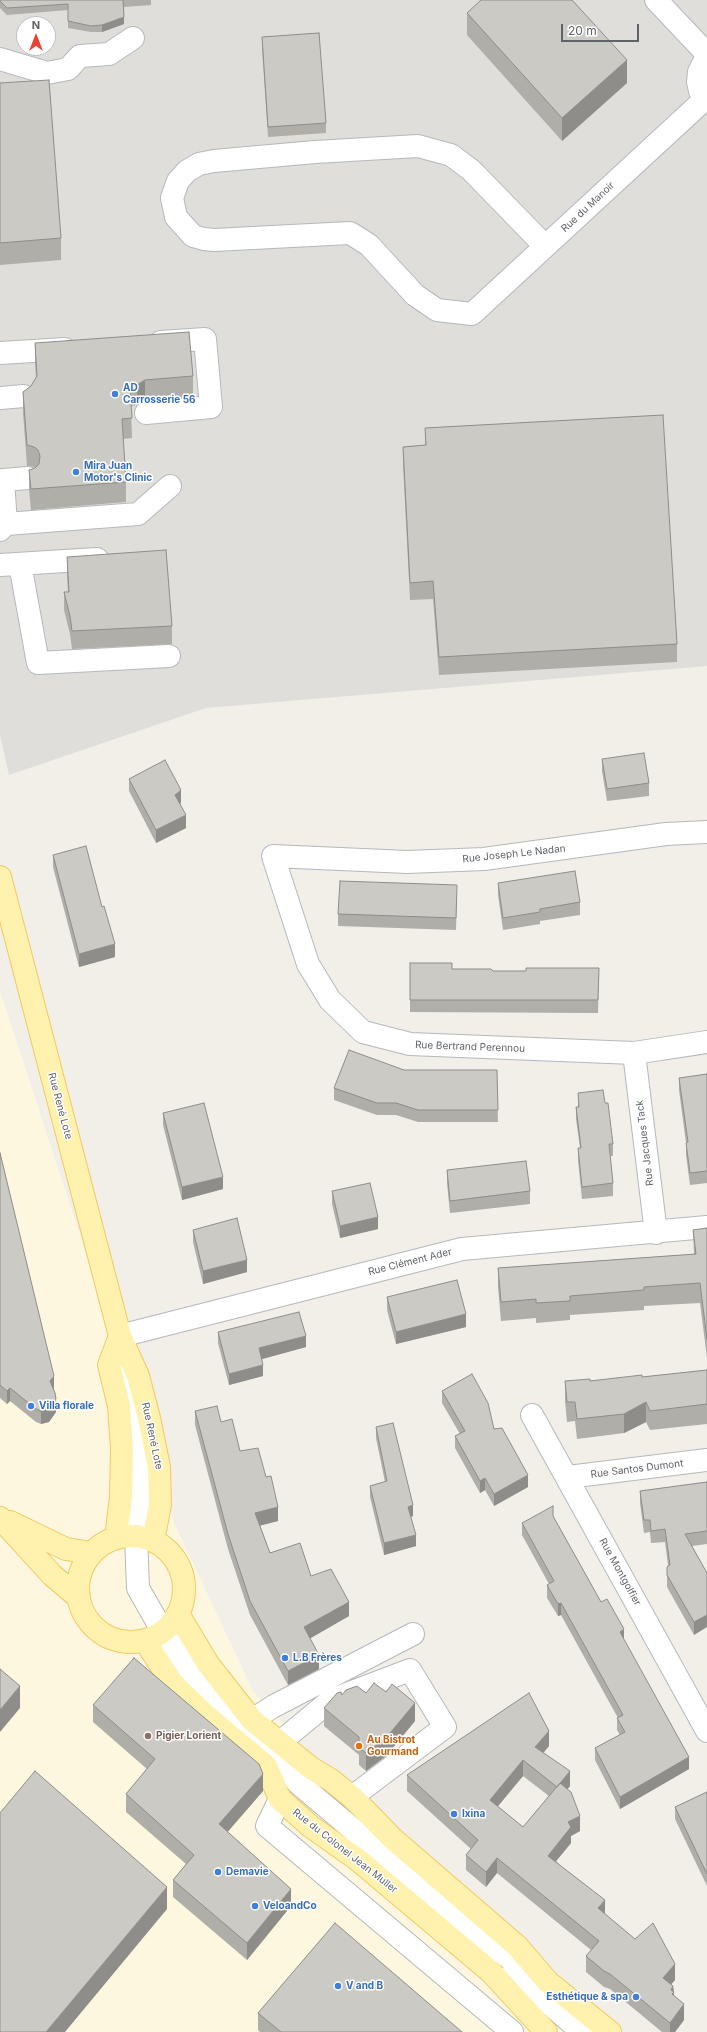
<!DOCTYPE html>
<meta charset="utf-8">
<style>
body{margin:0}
#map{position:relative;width:707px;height:2032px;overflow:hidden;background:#f1efe8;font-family:Inter,sans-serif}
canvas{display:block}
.north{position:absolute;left:16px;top:16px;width:40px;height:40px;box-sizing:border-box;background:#fff;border:1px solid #bfc1c3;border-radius:50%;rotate:0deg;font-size:11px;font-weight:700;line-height:16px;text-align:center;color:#5f6368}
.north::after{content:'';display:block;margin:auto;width:14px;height:18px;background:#ea4335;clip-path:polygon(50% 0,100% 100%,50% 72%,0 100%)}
.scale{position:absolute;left:561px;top:24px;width:78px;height:18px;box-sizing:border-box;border:2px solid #5f6368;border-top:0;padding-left:5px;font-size:12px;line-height:14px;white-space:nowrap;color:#5f6368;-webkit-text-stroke:3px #fff;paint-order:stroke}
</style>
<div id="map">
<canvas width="707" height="2032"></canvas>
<div class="north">N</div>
<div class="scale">20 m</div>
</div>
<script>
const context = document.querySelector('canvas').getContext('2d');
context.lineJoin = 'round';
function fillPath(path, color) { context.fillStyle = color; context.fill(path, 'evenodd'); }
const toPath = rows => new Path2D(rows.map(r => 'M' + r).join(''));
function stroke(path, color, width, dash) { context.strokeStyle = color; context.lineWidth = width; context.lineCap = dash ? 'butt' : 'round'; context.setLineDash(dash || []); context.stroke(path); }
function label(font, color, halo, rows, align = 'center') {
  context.font = font + ' Inter,sans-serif'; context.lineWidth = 3; context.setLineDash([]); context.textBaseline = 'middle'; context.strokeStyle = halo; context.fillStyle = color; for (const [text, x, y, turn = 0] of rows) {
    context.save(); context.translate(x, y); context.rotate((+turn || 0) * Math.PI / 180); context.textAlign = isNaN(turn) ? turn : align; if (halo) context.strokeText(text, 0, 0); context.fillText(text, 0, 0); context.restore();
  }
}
fillPath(toPath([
 [0,991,175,1525,253,1691,565,2032,0,2032]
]), '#fef7e0');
fillPath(toPath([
 [0,0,707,0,707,666,206,708,9,775,0,735],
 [24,24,48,24,48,48,24,48]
]), '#e0deda');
const minor = toPath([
 [656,0,707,54],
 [707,56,699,72,698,82,700,91,707,101],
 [0,59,47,73,68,69,80,56,109,54,133,38],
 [545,246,471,170,451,155,418,146,315,152,214,161,199,164,187,171,178,181,172,198,176,217,193,236,204,239,214,240,350,233,369,245,415,295,437,310,472,314,705,99],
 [0,353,65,349],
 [0,398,24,396],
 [146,413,211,407,205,339,161,342],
 [6,524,3,480,28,478],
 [0,530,6,524,138,514,170,486],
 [20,564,38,663,169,656],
 [0,565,97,559],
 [707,832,666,834,484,859,407,862,273,856,308,964,330,1000,363,1032,410,1044,634,1053,707,1042],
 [634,1053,656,1233],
 [532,1415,707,1731],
 [568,1477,707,1460],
 [252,1720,274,1706,413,1634],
 [279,1743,331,1700,410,1670,445,1727,352,1797],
 [280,1799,267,1826,512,2032],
 [513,1972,582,2032],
 [540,1978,490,1945,298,1783,281,1760,219,1710,196,1682,163,1632,138,1588,136,1536,142,1458,139,1434,120,1336,462,1249,707,1227]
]);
const major = toPath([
 [0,877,120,1336,138,1376,149,1418,159,1467,160,1505,153,1541],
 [0,1518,52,1575,79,1598],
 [10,1522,66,1549,92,1553],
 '78 1589a53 53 0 1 1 106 0a53 53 0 1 1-106 0Z',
 [116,1538,121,1497,122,1449,119,1406,109,1365,120,1336],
 [178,1614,208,1664,252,1720,311,1768,331,1780,352,1797,392,1838,517,1946,548,1982,610,2032],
 [145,1641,173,1684,204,1714,266,1766,280,1799,310,1826,358,1860,491,1972,546,2032]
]);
stroke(minor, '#b5b8bc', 24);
stroke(major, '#f2c960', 24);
stroke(minor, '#fff', 22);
stroke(major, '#fff2af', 22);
fillPath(toPath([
 [0,0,151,0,151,5,124,7,124,24,102,32,91,32,68,28,68,10,7,15,0,8],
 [467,13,627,83,562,141,467,35],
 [262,37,326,123,326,133,268,137,262,48],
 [0,83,61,238,61,260,0,265],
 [35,343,193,376,193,396,145,401,137,405,131,406,132,438,123,439,126,482,126,502,31,510,29,490,29,470,35,468,34,467,27,466,23,413,23,392,31,386,36,378,35,363],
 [425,428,677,644,677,662,439,675,433,599,410,600,403,464,403,447,425,445],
 [67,557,172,626,172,644,72,649,70,634,64,610,64,592,68,592,67,575],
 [602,759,649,783,649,796,607,801,602,771],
 [129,779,181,803,180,804,186,828,156,843,129,791],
 [53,855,102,907,115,957,79,967,53,867],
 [498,883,580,902,580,915,540,921,540,924,503,930,498,895],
 [457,897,456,930,338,926,338,914],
 [410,963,452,969,493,971,526,971,599,968,598,1013,410,1012],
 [404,1070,497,1070,498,1122,418,1122,396,1115,377,1115,334,1100,334,1088],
 [707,1074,707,1183,690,1185,686,1155,686,1143,679,1090,679,1078],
 [578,1093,605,1103,613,1144,613,1156,610,1156,613,1183,613,1196,582,1199,578,1160,578,1148,580,1148,576,1119,576,1107,578,1107],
 [163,1113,223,1189,182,1200,163,1125],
 [0,1153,54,1389,56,1412,49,1422,41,1424,36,1422,10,1401,7,1404,0,1398],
 [447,1170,530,1191,530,1204,450,1213,447,1183],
 [332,1191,378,1229,340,1238,332,1204],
 [707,1228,707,1358,700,1303,644,1306,644,1310,570,1315,570,1320,536,1323,536,1318,501,1321,498,1287,498,1268,694,1254,693,1230],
 [193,1230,247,1272,203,1284,193,1242],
 [387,1297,466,1327,396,1344,387,1310],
 [218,1332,306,1347,261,1359,263,1376,229,1385,218,1343],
 [707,1370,707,1424,650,1430,646,1422,624,1433,577,1439,575,1421,567,1422,565,1401,565,1381,590,1381,642,1377],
 [442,1391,494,1429,528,1487,494,1506,485,1490,480,1493,455,1448,455,1436,460,1434,442,1403],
 [195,1411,221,1422,240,1451,266,1477,278,1521,260,1525,270,1553,311,1576,349,1616,310,1638,319,1669,288,1685,250,1615,228,1549,195,1425],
 [376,1427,413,1516,411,1517,416,1546,384,1555,370,1497,370,1486,385,1482,376,1438],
 [707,1482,707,1544,692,1546,707,1573,694,1635,667,1587,667,1567,668,1565,665,1542,651,1543,650,1532,644,1533,640,1503,640,1491],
 [553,1516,601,1602,624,1640,689,1769,620,1809,595,1760,595,1748,620,1735,617,1730,617,1718,618,1718,561,1615,558,1616,547,1598,547,1585,549,1584,522,1535,522,1523],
 [366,1693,415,1721,386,1756,366,1771,359,1765,359,1755,324,1726,324,1708,342,1695],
 [93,1705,263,1791,227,1832,291,1906,247,1960,173,1897,173,1880,186,1864,126,1812,126,1794,147,1769,93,1722],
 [549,1746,543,1753,570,1786,567,1789,580,1831,571,1836,571,1843,556,1861,605,1914,675,1980,671,1984,673,1986,674,1995,684,2020,675,2032,662,2032,610,1989,604,1987,586,1972,586,1956,591,1950,497,1873,486,1887,466,1870,466,1855,471,1849,407,1791,407,1775],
 [523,1776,549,1796,523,1827,497,1806],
 [707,1792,707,1886,675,1819,675,1807],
 [258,2013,462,2032,260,2032,258,2030]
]), '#afaea9');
fillPath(toPath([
 [124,17,124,24,102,32,102,25],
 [627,60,627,83,562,141,562,118],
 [145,380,145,401,137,405,137,385],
 [181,790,181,803,175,807,175,795],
 [186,815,186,828,156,843,156,830],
 [115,944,115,957,79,967,79,954],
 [223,1177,223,1189,182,1200,182,1187],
 [378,1217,378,1229,340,1238,340,1226],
 [247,1260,247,1272,203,1284,203,1271],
 [466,1314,466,1327,396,1344,396,1332],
 [306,1336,306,1347,259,1360,259,1348],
 [263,1365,263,1376,229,1385,229,1374],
 [54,1376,54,1389,50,1394,50,1381],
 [10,1388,10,1401,7,1404,7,1391],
 [56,1399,56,1412,49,1422,41,1424,41,1411],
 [646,1402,646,1422,624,1433,624,1414],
 [528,1475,528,1487,494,1506,494,1494],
 [485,1478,485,1490,480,1493,480,1481],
 [413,1505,413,1516,408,1518,408,1507],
 [278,1507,278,1521,255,1527,255,1513],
 [416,1535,416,1546,384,1555,384,1543],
 [349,1602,349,1616,304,1642,304,1627],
 [561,1603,561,1615,558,1616,558,1604],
 [707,1615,707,1627,694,1635,694,1622],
 [624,1629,624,1642,620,1632],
 [319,1655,319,1669,288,1685,288,1671],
 [20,1686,20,1708,0,1732,0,1710],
 [415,1703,415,1721,386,1756,366,1771,366,1753],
 [549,1731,549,1746,535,1763,535,1747],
 [689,1757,689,1769,620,1809,620,1797],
 [523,1760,523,1776,490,1816,490,1800],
 [570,1771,570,1786,557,1802,557,1787],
 [263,1774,263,1791,219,1842,219,1824],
 [580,1816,580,1831,571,1836,571,1843,548,1871,548,1856,568,1822],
 [497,1858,497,1873,486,1887,486,1872],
 [167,1887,167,1909,65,2032,46,2032],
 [291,1889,291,1906,247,1960,247,1943],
 [605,1900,605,1916,598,1908],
 [675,1964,675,1980,663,1994,663,1978],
 [673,1986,674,1992,674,2007,671,1990],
 [684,2004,684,2020,675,2032,670,2032,670,2023]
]), '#8f8d8a');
const building = toPath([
 [0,0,123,0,124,17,102,25,91,26,68,21,68,4,7,8,0,1,0,0],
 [481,0,572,0,627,60,562,118,467,13,481,0],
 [319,33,326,123,268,127,262,37,319,33],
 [49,80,61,238,0,243,0,83,49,80],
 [189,332,193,376,145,380,137,385,130,386,132,418,122,419,126,482,31,489,29,470,35,468,39,464,40,456,38,450,34,447,27,445,23,392,31,386,37,376,35,343,189,332],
 [663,415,677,644,439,657,433,581,410,583,403,447,426,445,425,428,663,415],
 [166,550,172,626,72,631,70,616,64,592,69,592,67,557,166,550],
 [644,753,649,783,607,789,602,759,644,753],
 [165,760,181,790,175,795,186,815,156,830,129,779,165,760],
 [86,846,102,907,104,906,115,944,79,954,53,855,86,846],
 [575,871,580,902,540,909,540,912,503,918,498,883,575,871],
 [340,881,457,885,456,918,338,914,340,881],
 [410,963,452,963,452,969,491,969,493,971,526,971,526,968,599,968,598,1000,410,1000,410,963],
 [349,1050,404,1070,497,1070,498,1110,418,1110,396,1103,377,1103,334,1088,349,1050],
 [707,1074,707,1171,690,1173,686,1143,688,1142,679,1078,707,1074],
 [603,1090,605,1103,608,1103,613,1144,609,1144,613,1183,582,1187,578,1148,581,1148,576,1107,579,1107,578,1093,603,1090],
 [204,1103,223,1177,182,1187,163,1113,204,1103],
 [0,1153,54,1376,50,1381,55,1393,56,1399,49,1409,41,1411,36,1409,10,1388,7,1391,0,1385,0,1153],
 [526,1161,530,1191,450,1201,447,1170,526,1161],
 [370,1183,378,1217,340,1226,332,1191,370,1183],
 [237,1218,247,1260,203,1271,193,1230,237,1218],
 [707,1228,707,1339,700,1283,644,1287,644,1290,570,1296,570,1301,536,1303,536,1299,501,1302,498,1268,696,1254,693,1230,707,1228],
 [457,1280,466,1314,396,1332,387,1297,457,1280],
 [299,1312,306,1336,259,1348,263,1365,229,1374,218,1332,299,1312],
 [707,1370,707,1404,650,1411,646,1402,624,1414,577,1419,575,1402,567,1402,565,1381,590,1379,590,1381,642,1375,642,1377,707,1370],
 [472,1374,488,1403,494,1429,502,1428,528,1475,494,1494,485,1478,480,1481,455,1436,465,1431,442,1391,472,1374],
 [217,1406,221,1422,232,1419,240,1451,258,1448,266,1477,271,1476,278,1507,255,1513,270,1553,300,1543,311,1576,331,1569,349,1602,304,1627,319,1655,288,1671,250,1601,228,1534,195,1411,217,1406],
 [393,1423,413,1505,408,1507,416,1535,384,1543,370,1486,387,1481,376,1427,393,1423],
 [707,1482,707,1531,685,1534,707,1573,707,1615,694,1622,667,1575,667,1567,670,1565,665,1529,651,1531,650,1520,644,1520,640,1491,707,1482],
 [553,1506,553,1516,601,1602,607,1599,624,1629,620,1632,689,1757,620,1797,595,1748,625,1732,617,1718,623,1715,561,1603,558,1604,547,1585,554,1581,522,1523,553,1506],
 [134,1658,259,1764,263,1774,219,1824,291,1889,247,1943,173,1880,194,1855,126,1794,155,1759,93,1705,134,1658],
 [0,1669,20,1686,0,1710,0,1669],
 [374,1683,386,1692,392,1684,415,1703,386,1738,366,1753,359,1748,359,1737,324,1708,337,1693,341,1692,342,1695,346,1690,357,1686,366,1693,374,1683],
 [529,1693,549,1731,535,1747,570,1771,557,1787,523,1760,490,1800,523,1827,560,1783,571,1792,580,1816,568,1822,571,1827,548,1856,605,1900,598,1908,635,1939,653,1923,675,1964,663,1978,673,1986,671,1990,674,1992,672,1994,684,2004,670,2023,610,1974,604,1971,586,1956,599,1941,497,1858,486,1872,466,1855,478,1840,407,1775,529,1693],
 [35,1771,167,1887,46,2032,0,2032,0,1813,35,1771],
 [707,1792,707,1874,675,1807,707,1792],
 [335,1923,462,2032,281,2032,258,2013,335,1923]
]);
fillPath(building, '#cccac5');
stroke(building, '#8f8d8a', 1);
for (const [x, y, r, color] of [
 [115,394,4,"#3f7fe0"],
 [76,472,4,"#3f7fe0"],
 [31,1406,4,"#3f7fe0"],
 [285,1658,4,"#3f7fe0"],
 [148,1736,4,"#8d6e63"],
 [359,1746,4,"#e8710a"],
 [454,1814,4,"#3f7fe0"],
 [218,1872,4,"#3f7fe0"],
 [255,1906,4,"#3f7fe0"],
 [338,1986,4,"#3f7fe0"],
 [636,1997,4,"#3f7fe0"]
]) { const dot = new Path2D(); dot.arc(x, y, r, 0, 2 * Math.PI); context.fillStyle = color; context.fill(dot); stroke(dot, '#fff', 1.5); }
label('10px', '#5f6368', '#fff', [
 ["Rue du Manoir",588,207,-43],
 ["Rue Joseph Le Nadan",514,854,-6],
 ["Rue Bertrand Perennou",470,1047,2],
 ["Rue René Lote",60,1106,75],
 ["Rue Jacques Tack",645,1143,-97],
 ["Rue Clément Ader",410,1262,-14],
 ["Rue René Lote",152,1436,78],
 ["Rue Santos Dumont",637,1469,-7],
 ["Rue Montgolfier",620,1572,61],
 ["Rue du Colonel Jean Muller",345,1851,38]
]);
label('bold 10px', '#366cbe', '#fff', [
 ["AD",123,388],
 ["Carrosserie 56",123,400],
 ["Mira Juan",84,466],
 ["Motor's Clinic",84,478],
 ["Villa florale",39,1406],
 ["L.B Frères",293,1658],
 ["Ixina",462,1814],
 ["Demavie",226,1872],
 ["VeloandCo",263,1906],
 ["V and B",346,1986],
 ["Esthétique & spa",628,1997,"right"]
], 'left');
label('bold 10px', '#785e54', '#fff', [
 ["Pigier Lorient",156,1736]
], 'left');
label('bold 10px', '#c56008', '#fff', [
 ["Au Bistrot",367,1740],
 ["Gourmand",367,1752]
], 'left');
</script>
